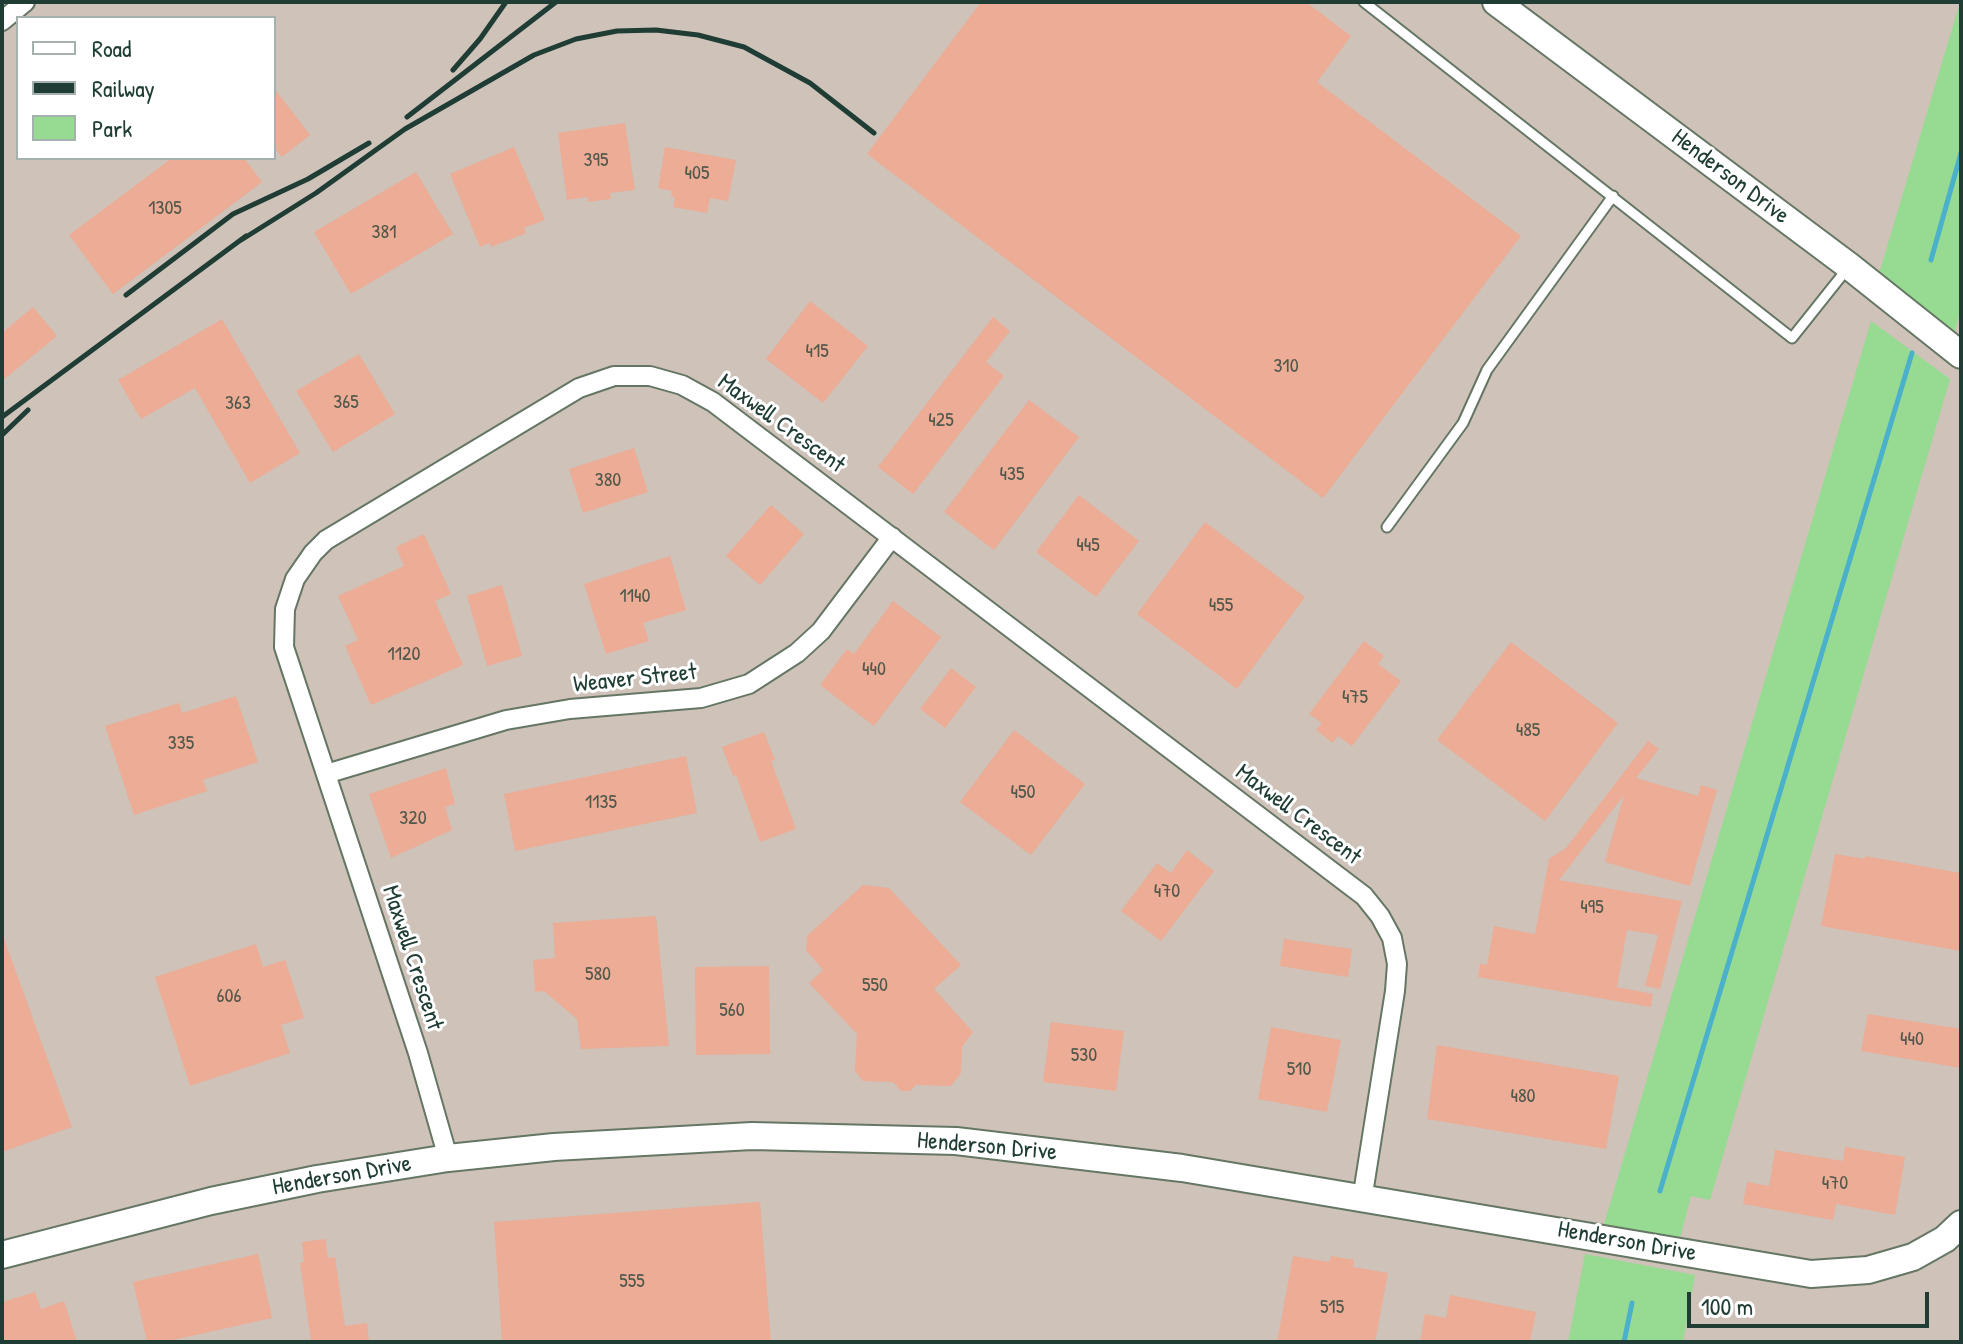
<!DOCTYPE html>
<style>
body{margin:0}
#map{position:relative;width:1963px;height:1344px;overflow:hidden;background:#e8e1be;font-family:"Patrick Hand",sans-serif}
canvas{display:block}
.frame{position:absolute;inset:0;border:4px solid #1f3d34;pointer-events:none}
.legend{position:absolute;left:16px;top:16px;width:260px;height:144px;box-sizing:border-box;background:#fff;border:2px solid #a5b1ae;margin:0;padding:10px 14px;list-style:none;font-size:24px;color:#1f3d34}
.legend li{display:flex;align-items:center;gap:16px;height:40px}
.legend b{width:40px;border:2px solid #a5b1ae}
.scale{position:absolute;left:1687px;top:1292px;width:242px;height:36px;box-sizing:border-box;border:4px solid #1f3d34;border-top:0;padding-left:10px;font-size:24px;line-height:28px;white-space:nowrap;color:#1f3d34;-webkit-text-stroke:6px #fff;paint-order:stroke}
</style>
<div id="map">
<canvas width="1963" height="1344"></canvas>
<div class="frame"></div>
<ul class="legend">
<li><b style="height:10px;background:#fff"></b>Road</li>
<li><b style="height:10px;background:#1f3d34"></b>Railway</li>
<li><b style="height:22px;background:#97db93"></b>Park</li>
</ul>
<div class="scale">100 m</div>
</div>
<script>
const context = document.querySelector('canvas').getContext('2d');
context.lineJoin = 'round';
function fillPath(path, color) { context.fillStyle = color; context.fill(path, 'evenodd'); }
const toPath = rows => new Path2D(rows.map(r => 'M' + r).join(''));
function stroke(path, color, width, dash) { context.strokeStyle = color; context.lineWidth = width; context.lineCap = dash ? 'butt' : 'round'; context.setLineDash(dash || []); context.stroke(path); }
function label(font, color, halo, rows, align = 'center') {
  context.font = font + ' "Patrick Hand",sans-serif'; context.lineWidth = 6; context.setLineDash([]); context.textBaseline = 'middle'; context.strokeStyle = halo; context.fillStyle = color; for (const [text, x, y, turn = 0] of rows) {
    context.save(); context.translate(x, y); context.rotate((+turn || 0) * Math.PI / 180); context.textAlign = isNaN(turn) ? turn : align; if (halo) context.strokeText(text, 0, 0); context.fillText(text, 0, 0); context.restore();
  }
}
fillPath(toPath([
 [2,2,1961,2,1961,1342,2,1342],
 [18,18,274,18,274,158,18,158]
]), '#cec2b9');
fillPath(toPath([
 [1960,2,1961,307,1954,335,1878,277],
 [1871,321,1950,379,1710,1200,1691,1196,1680,1238,1604,1224],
 [1585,1254,1695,1275,1683,1342,1568,1342]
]), '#97db93');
stroke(toPath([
 [1931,260,1961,153],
 [1660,1191,1912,353],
 [1624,1342,1632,1303]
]), '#4bb1ca', 5);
fillPath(toPath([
 [981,2,1306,2,1351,36,1317,82,1521,236,1323,498,867,154],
 [274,88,310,135,282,157,274,147],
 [625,123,635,190,610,193,611,199,588,202,588,197,567,200,558,133],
 [514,147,545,220,524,228,526,233,491,247,489,243,480,247,450,174],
 [665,147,736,160,728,201,710,198,707,213,673,207,675,197,671,197,672,191,658,188],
 [172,158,244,158,262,182,113,294,69,235],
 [416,172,453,234,351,294,314,232],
 [810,301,868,346,823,403,766,359],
 [33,307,57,336,2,381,2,333],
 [993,317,1010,331,986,362,1004,376,913,494,878,467],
 [222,319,300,453,250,483,195,388,141,419,118,380],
 [359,354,395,414,333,452,296,391],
 [1029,400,1079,437,994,550,944,512],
 [634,448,648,492,583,513,569,469],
 [1079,495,1139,541,1096,597,1036,552],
 [771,505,804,534,760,585,726,556],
 [1205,522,1305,597,1237,689,1137,614],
 [424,534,451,594,435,601,463,665,371,705,345,646,358,640,338,596,404,566,396,547],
 [670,556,686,610,643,623,649,641,606,654,584,584],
 [502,585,522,656,487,666,467,596],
 [893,601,941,637,874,726,820,685,847,649,854,654],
 [1364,641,1384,656,1378,664,1401,681,1352,746,1338,736,1333,743,1316,730,1322,723,1309,714],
 [1511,642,1618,723,1545,821,1437,740],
 [951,668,976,687,945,728,920,709],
 [236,696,258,762,203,780,207,791,134,815,105,726,179,703,182,713],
 [1014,730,1085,784,1031,855,960,802],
 [764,732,775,760,771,761,796,829,760,842,736,775,733,776,722,747],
 [1648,741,1659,749,1636,778,1698,796,1701,785,1717,790,1690,886,1605,862,1624,795,1559,880,1682,901,1660,989,1645,986,1658,935,1627,930,1617,987,1653,994,1651,1007,1478,977,1480,964,1487,965,1494,926,1535,934,1549,859,1566,848],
 [686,756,697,813,515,851,504,794],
 [446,768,455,804,445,807,452,830,391,858,369,794],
 [1187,850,1214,871,1161,941,1121,911,1157,863,1171,873],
 [1835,854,1865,859,1865,856,1961,873,1961,951,1821,926],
 [863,885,889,888,961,965,934,989,973,1032,962,1047,961,1073,951,1086,916,1085,910,1091,901,1091,893,1082,863,1081,855,1071,857,1034,809,983,823,970,806,950,807,936],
 [656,916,669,1046,581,1049,577,1019,544,991,535,992,533,960,555,958,553,923],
 [2,933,72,1127,2,1152],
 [1284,939,1352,949,1348,977,1280,966],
 [256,944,263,967,285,960,304,1018,281,1025,290,1053,190,1086,155,977],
 [769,966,770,1054,696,1055,695,967],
 [1868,1014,1961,1029,1961,1068,1861,1051],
 [1051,1022,1124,1031,1116,1091,1043,1082],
 [1271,1027,1341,1040,1327,1112,1258,1099],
 [1437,1045,1619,1076,1606,1149,1427,1119],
 [1845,1147,1905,1157,1895,1215,1836,1204,1833,1220,1743,1204,1747,1182,1769,1186,1775,1150,1843,1161],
 [760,1202,771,1342,502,1342,494,1222],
 [325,1239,328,1258,335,1257,345,1326,367,1323,369,1342,311,1342,300,1263,304,1262,302,1242],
 [258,1254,272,1318,164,1342,147,1342,133,1282],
 [1293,1256,1329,1262,1331,1256,1354,1260,1353,1267,1388,1273,1375,1342,1277,1342],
 [35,1292,41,1309,64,1301,77,1342,2,1342,2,1302],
 [1450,1295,1536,1312,1530,1342,1420,1342,1425,1314,1446,1318]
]), '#ecac95');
const lane = toPath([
 [1364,2,1792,338,1847,269],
 [1387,527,1463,423,1487,370,1613,196]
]);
const street = toPath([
 [2,21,25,2],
 [326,774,506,720,570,709,701,698,749,684,797,653,821,631,892,537],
 [448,1158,418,1053,284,647,285,609,295,579,313,553,326,540,579,388,614,376,650,376,682,385,713,402,1364,896,1380,916,1392,938,1397,964,1395,991,1362,1200]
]);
const secondary = toPath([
 [1496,2,1849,266,1961,355],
 [2,1255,211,1201,317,1179,448,1158,554,1147,752,1136,956,1141,1182,1168,1811,1274,1868,1270,1913,1257,1945,1239,1961,1224]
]);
stroke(lane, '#657664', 13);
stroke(street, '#657664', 22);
stroke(secondary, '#657664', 30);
stroke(lane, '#fff', 9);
stroke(street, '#fff', 18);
stroke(secondary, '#fff', 26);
stroke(toPath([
 [453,70,480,39,506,2],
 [407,117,556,2],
 [238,242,316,193,405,129,534,55,576,39,617,31,656,30,698,35,744,47,810,83,874,133],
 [126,295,233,214,308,179,369,143],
 [2,417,246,236],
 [2,435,28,410]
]), '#1f3d34', 5);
label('20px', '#52594c', null, [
 ["395",596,161],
 ["405",697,174],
 ["1305",165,209],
 ["381",384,233],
 ["415",817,352],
 ["310",1286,367],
 ["365",346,403],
 ["363",238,404],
 ["425",941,421],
 ["435",1012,475],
 ["380",608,481],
 ["445",1088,546],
 ["1140",635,597],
 ["455",1221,606],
 ["1120",404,655],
 ["440",874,670],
 ["475",1355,698],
 ["485",1528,731],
 ["335",181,744],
 ["450",1023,793],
 ["1135",601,803],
 ["320",413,819],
 ["470",1167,892],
 ["495",1592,908],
 ["580",598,975],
 ["550",875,986],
 ["606",229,997],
 ["560",732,1011],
 ["440",1912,1040],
 ["530",1084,1056],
 ["510",1299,1070],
 ["480",1523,1097],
 ["470",1835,1184],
 ["555",632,1282],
 ["515",1332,1308]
]);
label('24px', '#1f3d34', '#fff', [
 ["Henderson Drive",1730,177,37],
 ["Maxwell Crescent",781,424,36],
 ["Weaver Street",635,679,-6],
 ["Maxwell Crescent",1298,815,37],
 ["Maxwell Crescent",412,958,72],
 ["Henderson Drive",987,1147,5],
 ["Henderson Drive",342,1176,-10],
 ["Henderson Drive",1627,1242,10]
]);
</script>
